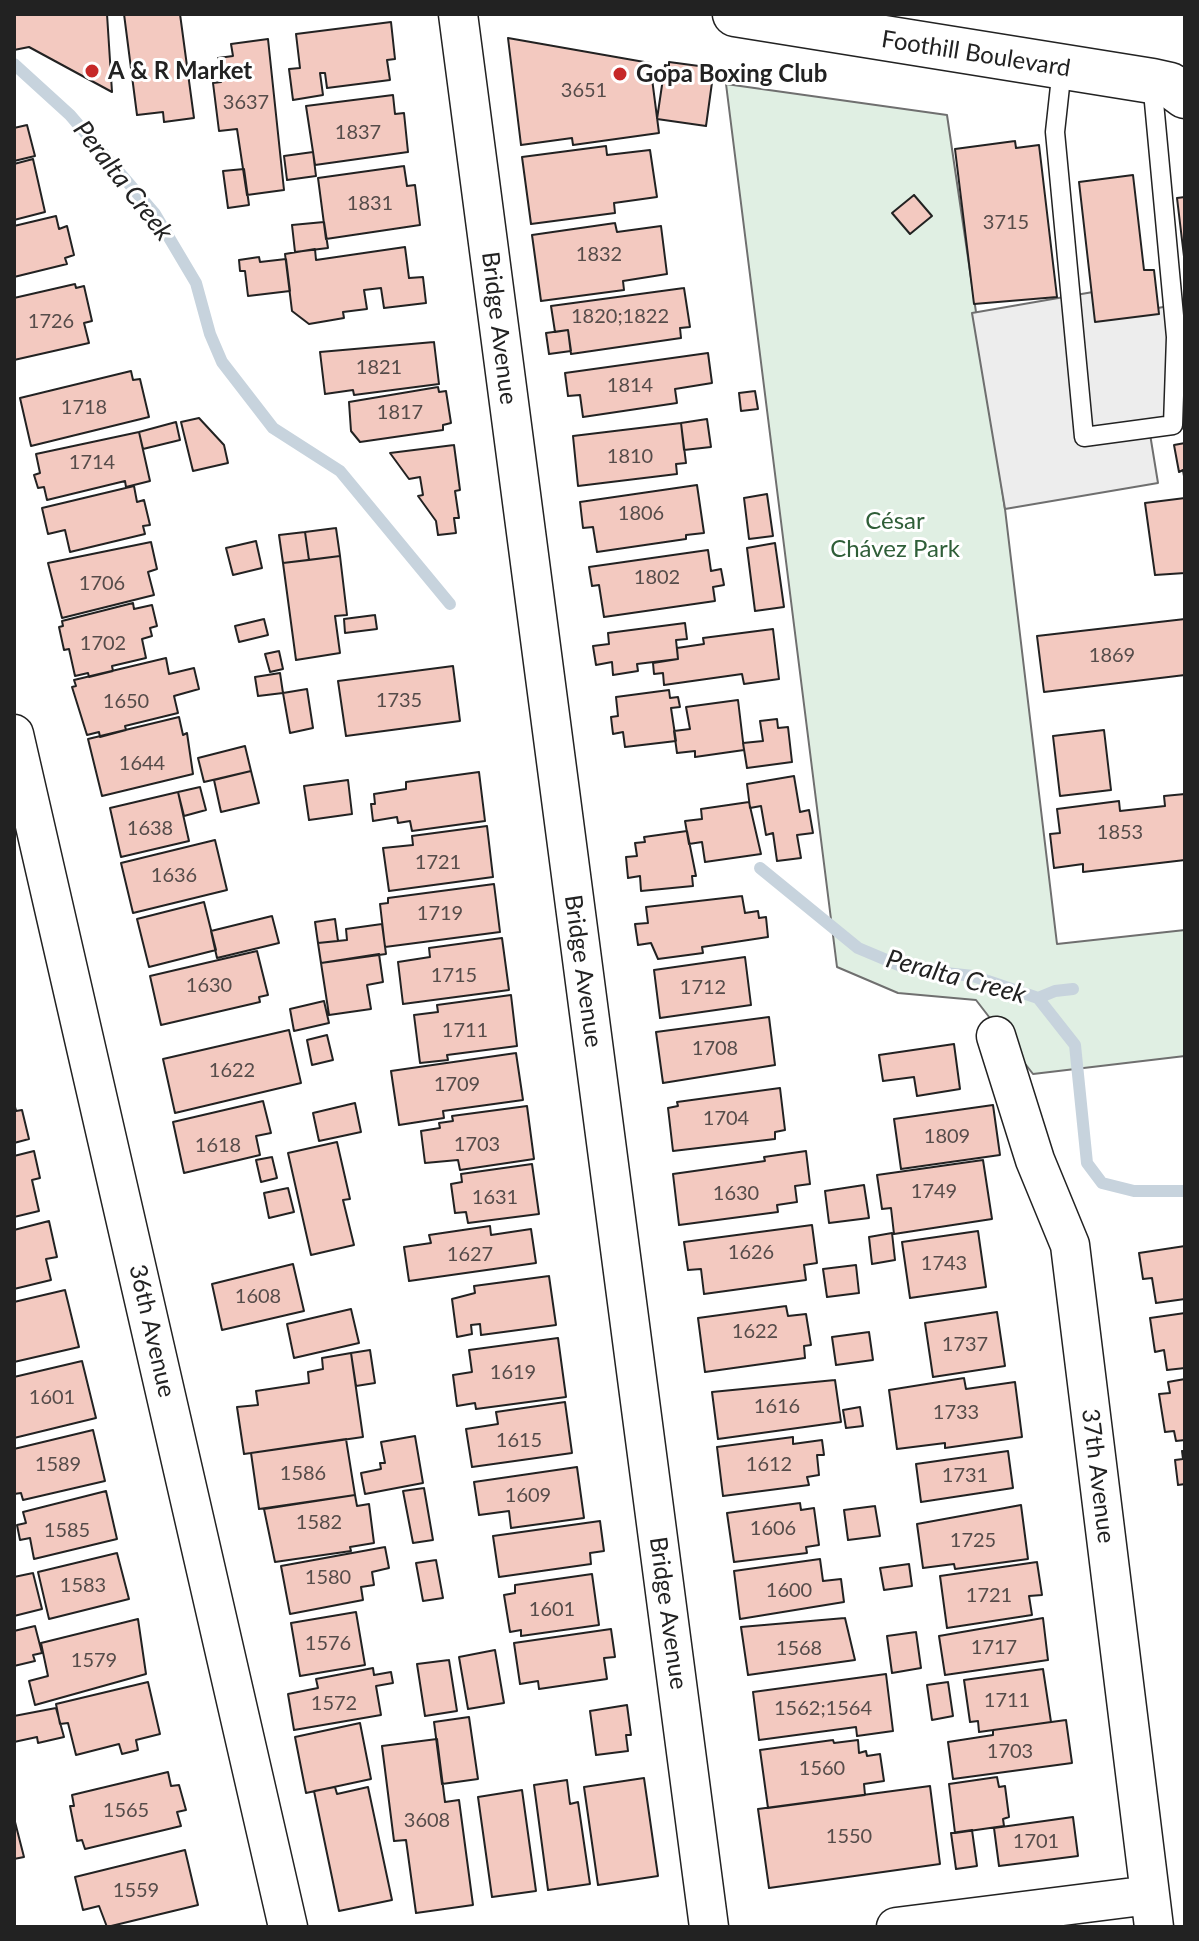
<!DOCTYPE html>
<meta charset="utf-8">
<style>
body{margin:0}
#map{position:relative;width:1199px;height:1941px;overflow:hidden;background:#fff;font-family:Lato,sans-serif}
canvas{display:block}
.frame{position:absolute;inset:0;border:16px solid #222;pointer-events:none}
</style>
<div id="map">
<canvas width="1199" height="1941"></canvas>
<div class="frame"></div>
</div>
<script>
const context = document.querySelector('canvas').getContext('2d');
context.lineJoin = 'round';
function fillPath(path, color) { context.fillStyle = color; context.fill(path, 'evenodd'); }
const toPath = rows => new Path2D(rows.map(r => 'M' + r).join(''));
function stroke(path, color, width, dash) { context.strokeStyle = color; context.lineWidth = width; context.lineCap = dash ? 'butt' : 'round'; context.setLineDash(dash || []); context.stroke(path); }
function label(font, color, halo, rows, align = 'center') {
  context.font = font + ' Lato,sans-serif'; context.lineWidth = 6; context.setLineDash([]); context.textBaseline = 'middle'; context.strokeStyle = halo; context.fillStyle = color; for (const [text, x, y, turn = 0] of rows) {
    context.save(); context.translate(x, y); context.rotate((+turn || 0) * Math.PI / 180); context.textAlign = isNaN(turn) ? turn : align; if (halo) context.strokeText(text, 0, 0); context.fillText(text, 0, 0); context.restore();
  }
}
const green = toPath([
 [726,84,947,115,1005,509,1057,944,1185,930,1185,1056,1033,1074,976,1000,898,993,837,967,726,84]
]);
fillPath(green, '#e0efe3');
stroke(green, '#6f6f6f', 2);
const parking = toPath([
 [1093,292,1098,319,1185,303,1185,428,1150,434,1158,483,1005,509,972,313,1093,292]
]);
fillPath(parking, '#ededed');
stroke(parking, '#6f6f6f', 2);
stroke(toPath([
 [14,64,70,115,155,214,196,283,210,334,222,362,273,428,340,471,450,604],
 [760,868,858,948,908,969,973,976,1038,998,1075,1045,1087,1163,1102,1183,1134,1191,1185,1191],
 [1038,998,1055,991,1073,989]
]), '#c7d3dd', 12);
const building = toPath([
 [14,14,107,14,112,92,29,47,14,50,14,14],
 [124,14,180,14,194,118,164,122,163,112,137,115,124,14],
 [391,22,395,59,387,60,390,80,327,88,325,73,320,73,323,95,293,100,289,69,300,68,296,34,391,22],
 [508,38,650,63,659,133,573,145,572,138,521,145,508,38],
 [268,39,284,190,247,195,237,129,219,131,213,83,221,82,218,58,233,56,231,44,268,39],
 [669,62,714,68,706,126,657,119,665,65,669,66,669,62],
 [393,95,395,114,404,113,408,152,315,165,306,106,393,95],
 [27,125,35,156,14,161,14,128,27,125],
 [1015,141,1016,148,1039,145,1057,297,974,304,955,149,1015,141],
 [606,146,607,155,650,150,657,197,614,203,615,213,531,224,522,157,606,146],
 [313,152,316,176,287,180,284,156,313,152],
 [33,159,45,212,14,220,14,164,33,159],
 [404,166,407,186,415,185,420,225,326,239,318,178,404,166],
 [244,169,249,205,228,208,223,171,244,169],
 [1133,175,1144,270,1154,270,1159,314,1095,322,1079,182,1133,175],
 [914,195,932,216,910,234,892,213,914,195],
 [1185,197,1185,265,1177,198,1185,197],
 [56,216,59,229,67,226,74,255,65,258,67,264,14,277,14,226,56,216],
 [324,222,328,248,295,252,292,225,324,222],
 [615,223,617,232,661,226,667,274,623,281,624,290,541,301,532,235,615,223],
 [405,247,409,278,423,277,426,303,384,308,381,288,364,290,367,309,343,312,344,318,309,324,292,311,285,254,315,249,316,260,405,247],
 [259,257,260,262,286,259,290,291,248,296,245,271,240,271,239,260,259,257],
 [75,284,76,288,84,286,92,321,84,323,89,343,14,360,14,298,75,284],
 [684,288,690,327,680,328,681,338,571,354,568,330,555,332,551,306,684,288],
 [568,330,571,351,549,354,546,333,568,330],
 [434,342,439,384,354,395,353,390,325,394,320,352,434,342],
 [708,353,712,383,675,389,677,403,583,417,580,395,568,396,565,373,708,353],
 [131,371,133,380,140,379,149,417,31,446,20,398,131,371],
 [438,387,439,392,446,391,451,423,443,425,443,430,360,442,351,431,349,402,438,387],
 [755,391,758,409,741,411,739,393,755,391],
 [199,418,224,445,228,463,193,471,181,422,199,418],
 [707,419,711,447,684,450,681,423,707,419],
 [176,422,180,440,143,449,139,432,176,422],
 [681,423,686,463,676,464,677,474,578,486,573,436,681,423],
 [139,432,150,481,126,487,125,481,47,500,44,487,38,488,34,475,40,473,36,454,139,432],
 [1185,443,1185,482,1183,470,1179,472,1174,445,1185,443],
 [454,445,460,490,455,491,459,518,454,518,456,533,438,535,436,521,418,496,423,495,420,477,409,479,390,453,454,445],
 [697,485,704,533,686,535,686,539,597,552,593,527,583,528,580,502,697,485],
 [134,486,137,502,144,500,150,525,143,526,145,534,70,552,65,530,48,534,42,508,134,486],
 [767,494,773,536,749,539,744,498,767,494],
 [1185,498,1185,573,1155,575,1145,503,1185,498],
 [336,528,340,556,309,560,305,532,336,528],
 [305,532,309,560,283,563,279,535,305,532],
 [256,541,262,568,233,575,226,548,256,541],
 [151,542,157,569,148,572,154,595,62,618,48,563,151,542],
 [775,543,784,607,755,611,747,548,775,543],
 [708,550,711,571,721,569,724,585,713,587,715,601,604,617,599,585,592,586,589,567,708,550],
 [340,556,347,615,335,616,340,653,296,660,283,563,340,556],
 [133,603,134,609,152,605,157,626,150,628,152,636,142,639,146,658,112,666,113,671,89,677,88,673,75,676,69,649,64,650,59,627,63,626,62,621,133,603],
 [375,615,377,629,345,633,344,619,375,615],
 [264,619,268,635,239,642,235,626,264,619],
 [1185,619,1185,675,1044,692,1037,636,1185,619],
 [685,623,687,639,676,640,678,659,637,664,638,671,613,675,612,662,596,665,593,646,609,644,608,633,685,623],
 [773,629,779,679,744,684,742,674,664,685,663,673,654,674,653,663,678,659,677,648,704,644,703,638,773,629],
 [279,651,283,669,270,672,265,654,279,651],
 [166,658,169,674,194,668,199,689,174,696,178,713,125,726,126,730,100,737,99,732,87,735,72,687,76,686,74,680,166,658],
 [453,666,460,721,346,736,338,681,453,666],
 [280,673,283,693,258,696,255,677,280,673],
 [307,689,313,728,290,733,283,693,307,689],
 [669,690,670,698,678,697,680,707,671,708,676,741,625,747,623,732,613,734,611,717,618,716,616,697,669,690],
 [738,700,744,750,695,757,695,751,677,753,674,731,690,729,686,707,738,700],
 [179,717,183,735,187,733,193,774,102,796,88,739,179,717],
 [777,719,778,728,788,727,792,762,747,768,743,743,763,741,760,721,777,719],
 [1104,730,1111,790,1060,796,1053,736,1104,730],
 [245,746,251,771,204,782,198,758,245,746],
 [251,771,259,803,221,812,214,780,251,771],
 [479,772,485,821,412,831,410,821,398,823,397,817,373,821,371,804,375,804,374,794,406,789,406,782,479,772],
 [794,776,800,812,809,810,813,833,797,835,801,858,777,861,773,833,766,835,761,806,750,808,747,784,794,776],
 [348,780,352,814,309,820,304,786,348,780],
 [200,787,206,810,184,816,178,792,200,787],
 [178,792,189,841,121,857,110,808,178,792],
 [1185,794,1185,860,1083,872,1083,864,1054,868,1050,834,1060,833,1057,809,1119,801,1120,811,1165,806,1164,796,1185,794],
 [749,802,761,854,705,862,702,842,689,844,685,821,702,819,701,809,749,802],
 [487,826,493,877,389,891,383,848,413,845,412,836,487,826],
 [687,831,696,876,692,876,693,886,641,891,640,876,628,878,626,857,637,856,635,843,645,842,644,837,687,831],
 [215,840,227,890,133,913,121,863,215,840],
 [494,884,500,932,385,947,380,904,388,903,388,898,494,884],
 [742,896,745,913,758,911,759,918,766,917,768,937,702,947,703,953,658,959,651,943,638,945,635,924,648,923,646,907,742,896],
 [204,902,216,950,149,967,137,919,204,902],
 [272,916,279,943,217,958,211,931,272,916],
 [335,919,338,941,318,943,315,922,335,919],
 [382,924,386,954,321,963,318,943,347,940,346,929,382,924],
 [502,938,509,990,403,1004,398,962,430,957,429,948,502,938],
 [257,951,268,995,259,997,260,1002,161,1025,150,976,257,951],
 [379,954,383,982,367,985,371,1009,329,1015,321,963,379,954],
 [745,957,751,1005,660,1018,654,970,745,957],
 [511,995,517,1046,447,1055,448,1060,420,1063,414,1015,438,1012,437,1005,511,995],
 [324,1001,329,1023,294,1031,290,1009,324,1001],
 [769,1017,775,1065,663,1083,656,1032,769,1017],
 [289,1030,301,1083,175,1113,163,1059,289,1030],
 [327,1035,333,1060,312,1065,307,1040,327,1035],
 [954,1044,960,1089,917,1096,914,1077,883,1081,879,1055,954,1044],
 [516,1053,523,1100,443,1111,444,1118,399,1125,391,1071,516,1053],
 [780,1088,785,1130,775,1132,775,1139,673,1151,668,1108,678,1106,677,1102,780,1088],
 [263,1101,271,1133,256,1136,260,1155,184,1173,173,1122,263,1101],
 [14,1103,16,1111,22,1110,29,1139,14,1143,14,1103],
 [355,1103,361,1132,319,1141,313,1113,355,1103],
 [993,1105,1000,1155,901,1169,894,1119,993,1105],
 [527,1106,534,1159,460,1170,458,1160,425,1163,421,1131,440,1128,439,1123,453,1121,452,1116,527,1106],
 [337,1142,350,1199,343,1200,354,1245,311,1255,288,1153,337,1142],
 [34,1151,40,1178,32,1180,39,1211,14,1217,14,1156,34,1151],
 [806,1151,810,1184,795,1186,797,1202,777,1205,778,1212,679,1225,673,1174,765,1161,764,1157,806,1151],
 [272,1157,277,1178,261,1182,256,1160,272,1157],
 [983,1160,992,1219,894,1234,891,1208,882,1209,877,1175,983,1160],
 [532,1164,539,1214,468,1223,466,1212,455,1213,451,1184,462,1182,461,1174,532,1164],
 [864,1185,869,1218,829,1223,825,1191,864,1185],
 [288,1188,294,1212,269,1218,264,1193,288,1188],
 [49,1221,57,1257,46,1259,51,1280,14,1289,14,1230,49,1221],
 [812,1225,817,1263,804,1265,806,1280,704,1294,701,1269,688,1270,684,1242,812,1225],
 [490,1226,491,1235,531,1229,536,1263,409,1281,404,1247,431,1243,429,1235,490,1226],
 [978,1231,986,1287,910,1298,902,1242,978,1231],
 [892,1233,895,1260,872,1264,869,1237,892,1233],
 [1185,1246,1185,1299,1156,1303,1152,1278,1143,1279,1139,1253,1185,1246],
 [293,1264,304,1311,222,1330,212,1284,293,1264],
 [856,1265,859,1293,827,1297,823,1269,856,1265],
 [549,1276,556,1325,481,1335,480,1324,471,1325,472,1334,457,1337,452,1299,475,1293,474,1286,549,1276],
 [65,1290,79,1347,14,1362,14,1302,65,1290],
 [786,1306,788,1316,806,1314,811,1345,804,1346,805,1358,705,1372,698,1318,786,1306],
 [351,1309,359,1343,294,1358,287,1324,351,1309],
 [997,1312,1005,1366,933,1377,925,1323,997,1312],
 [1185,1313,1185,1368,1167,1370,1164,1350,1155,1352,1150,1318,1185,1313],
 [869,1332,873,1360,836,1365,832,1337,869,1332],
 [558,1338,566,1397,476,1409,475,1403,457,1406,453,1375,472,1372,469,1350,558,1338],
 [370,1350,375,1383,356,1386,351,1353,370,1350],
 [351,1353,363,1437,244,1454,237,1407,258,1405,256,1391,309,1383,308,1372,323,1369,322,1358,351,1353],
 [82,1361,96,1418,14,1438,14,1377,82,1361],
 [964,1378,966,1389,1015,1382,1022,1437,945,1448,945,1443,897,1449,889,1390,964,1378],
 [1185,1379,1185,1440,1176,1441,1174,1431,1165,1432,1159,1394,1170,1393,1168,1382,1185,1379],
 [835,1380,841,1422,718,1439,712,1392,835,1380],
 [565,1402,572,1453,472,1467,466,1429,498,1424,496,1412,565,1402],
 [860,1407,863,1426,846,1428,843,1410,860,1407],
 [93,1430,105,1481,23,1500,21,1493,14,1494,14,1449,93,1430],
 [415,1436,423,1483,365,1494,361,1473,381,1469,380,1463,385,1463,381,1442,415,1436],
 [793,1437,793,1444,822,1440,824,1455,817,1455,819,1475,807,1477,809,1485,723,1496,717,1447,793,1437],
 [346,1439,355,1495,259,1509,251,1453,346,1439],
 [1008,1451,1013,1488,921,1502,916,1464,1008,1451],
 [1182,1451,1185,1451,1185,1484,1178,1485,1175,1460,1183,1459,1182,1451],
 [577,1467,584,1518,511,1528,509,1511,479,1515,474,1482,577,1467],
 [424,1488,433,1540,413,1543,403,1491,424,1488],
 [106,1491,117,1539,34,1559,30,1538,20,1540,17,1525,26,1523,23,1512,106,1491],
 [355,1495,357,1506,369,1504,374,1543,350,1547,351,1551,275,1562,264,1509,355,1495],
 [800,1503,801,1510,814,1508,819,1545,806,1547,807,1553,734,1562,727,1513,800,1503],
 [1021,1505,1028,1559,955,1569,954,1564,923,1568,917,1524,1021,1505],
 [875,1506,880,1536,848,1540,844,1510,875,1506],
 [600,1521,604,1551,590,1553,591,1564,499,1577,493,1536,600,1521],
 [385,1547,389,1568,372,1572,374,1585,361,1587,363,1600,290,1614,281,1566,385,1547],
 [117,1553,129,1599,49,1619,38,1572,117,1553],
 [820,1559,823,1581,841,1579,844,1602,740,1619,734,1571,820,1559],
 [436,1560,443,1598,423,1601,416,1563,436,1560],
 [1037,1562,1042,1595,1029,1596,1032,1615,947,1628,940,1576,1037,1562],
 [909,1564,912,1586,884,1590,880,1568,909,1564],
 [33,1573,42,1609,14,1616,14,1577,33,1573],
 [592,1574,599,1625,521,1636,521,1630,510,1632,504,1595,515,1593,515,1585,592,1574],
 [356,1612,365,1665,300,1676,291,1623,356,1612],
 [845,1618,855,1660,748,1675,741,1627,845,1618],
 [1043,1618,1048,1660,945,1675,939,1636,1043,1618],
 [138,1619,146,1674,35,1705,29,1681,48,1676,41,1643,138,1619],
 [35,1626,42,1653,33,1655,35,1661,14,1666,14,1631,35,1626],
 [611,1629,615,1657,604,1658,607,1679,539,1689,538,1681,520,1684,514,1643,611,1629],
 [916,1632,921,1668,892,1673,887,1636,916,1632],
 [495,1650,504,1703,468,1709,459,1657,495,1650],
 [449,1660,457,1711,425,1716,417,1664,449,1660],
 [373,1668,374,1675,391,1672,393,1683,376,1686,381,1715,294,1730,288,1694,318,1688,316,1679,373,1668],
 [1043,1669,1051,1722,979,1732,978,1721,970,1722,964,1680,1043,1669],
 [886,1674,893,1731,857,1736,856,1727,759,1740,753,1692,886,1674],
 [148,1682,160,1734,136,1740,138,1750,122,1754,119,1744,76,1755,68,1723,60,1724,56,1704,148,1682],
 [948,1682,953,1716,932,1720,927,1685,948,1682],
 [627,1705,631,1735,626,1735,628,1751,596,1755,590,1711,627,1705],
 [56,1708,64,1737,38,1743,37,1737,14,1742,14,1716,56,1708],
 [469,1717,478,1779,442,1784,434,1722,469,1717],
 [1066,1720,1072,1763,953,1779,948,1742,993,1735,993,1730,1066,1720],
 [360,1723,371,1779,306,1793,295,1737,360,1723],
 [437,1739,445,1802,459,1800,473,1905,416,1913,406,1840,394,1841,382,1746,437,1739],
 [833,1740,834,1743,858,1740,859,1753,866,1751,867,1756,880,1754,884,1781,864,1784,865,1795,768,1808,760,1750,833,1740],
 [168,1772,171,1786,179,1785,186,1810,177,1812,181,1826,85,1849,82,1840,77,1841,70,1806,74,1806,72,1795,168,1772],
 [997,1777,999,1787,1005,1786,1009,1817,1003,1819,1004,1826,955,1833,949,1784,997,1777],
 [644,1778,658,1876,598,1885,584,1787,644,1778],
 [567,1780,570,1804,578,1802,590,1884,548,1890,534,1785,567,1780],
 [930,1786,940,1864,769,1888,758,1809,930,1786],
 [335,1787,337,1794,368,1787,392,1900,339,1911,314,1791,335,1787],
 [522,1790,536,1891,492,1897,478,1797,522,1790],
 [1073,1817,1078,1856,999,1866,994,1828,1073,1817],
 [14,1818,24,1857,14,1859,14,1818],
 [972,1830,977,1866,956,1869,951,1833,972,1830],
 [185,1850,198,1905,107,1927,99,1906,83,1910,75,1877,185,1850]
]);
fillPath(building, '#f3c9c0');
stroke(building, '#222', 2);
const lane = toPath([
 [1062,68,1055,132,1084,437,1173,425,1176,337,1152,81]
]);
const street = toPath([
 [458,14,709,1927],
 [14,734,288,1927],
 [996,1036,1035,1160,1070,1245,1154,1927],
 [896,1927,1150,1895]
]);
const secondary = toPath([
 [735,14,1152,81,1170,85,1185,96]
]);
stroke(lane, '#222', 21);
stroke(street, '#222', 41);
stroke(secondary, '#222', 47);
stroke(lane, '#fff', 18);
stroke(street, '#fff', 38);
stroke(secondary, '#fff', 44);
for (const [x, y, r, color] of [
 [92,71,8,"#c62828"],
 [620,74,8,"#c62828"]
]) { const dot = new Path2D(); dot.arc(x, y, r, 0, 2 * Math.PI); context.fillStyle = color; context.fill(dot); stroke(dot, '#fff', 3); }
label('20px', '#564c4a', null, [
 ["3651",584,91],
 ["3637",246,103],
 ["1837",358,133],
 ["1831",370,204],
 ["3715",1006,223],
 ["1832",599,255],
 ["1820;1822",620,317],
 ["1726",51,322],
 ["1821",379,368],
 ["1814",630,386],
 ["1718",84,408],
 ["1817",400,413],
 ["1810",630,457],
 ["1714",92,463],
 ["1806",641,514],
 ["1802",657,578],
 ["1706",102,584],
 ["1702",103,644],
 ["1869",1112,656],
 ["1735",399,701],
 ["1650",126,702],
 ["1644",142,764],
 ["1638",150,829],
 ["1853",1120,833],
 ["1721",438,863],
 ["1636",174,876],
 ["1719",440,914],
 ["1715",454,976],
 ["1630",209,986],
 ["1712",703,988],
 ["1711",465,1031],
 ["1708",715,1049],
 ["1622",232,1071],
 ["1709",457,1085],
 ["1704",726,1119],
 ["1809",947,1137],
 ["1703",477,1145],
 ["1618",218,1146],
 ["1749",934,1192],
 ["1630",736,1194],
 ["1631",495,1198],
 ["1626",751,1253],
 ["1627",470,1255],
 ["1743",944,1264],
 ["1608",258,1297],
 ["1622",755,1332],
 ["1737",965,1345],
 ["1619",513,1373],
 ["1601",52,1398],
 ["1616",777,1407],
 ["1733",956,1413],
 ["1615",519,1441],
 ["1589",58,1465],
 ["1612",769,1465],
 ["1586",303,1474],
 ["1731",965,1476],
 ["1609",528,1496],
 ["1582",319,1523],
 ["1606",773,1529],
 ["1585",67,1531],
 ["1725",973,1541],
 ["1580",328,1578],
 ["1583",83,1586],
 ["1600",789,1591],
 ["1721",989,1596],
 ["1601",552,1610],
 ["1576",328,1644],
 ["1717",994,1648],
 ["1568",799,1649],
 ["1579",94,1661],
 ["1711",1007,1701],
 ["1572",334,1704],
 ["1562;1564",823,1709],
 ["1703",1010,1752],
 ["1560",822,1769],
 ["1565",126,1811],
 ["3608",427,1821],
 ["1550",849,1837],
 ["1701",1036,1842],
 ["1559",136,1891]
]);
label('24px', '#222', '#fff', [
 ["Foothill Boulevard",976,54,9],
 ["Bridge Avenue",499,328,83],
 ["Bridge Avenue",583,971,82],
 ["36th Avenue",152,1331,77],
 ["37th Avenue",1098,1476,83],
 ["Bridge Avenue",668,1613,82]
]);
label('bold 24px', '#222', '#fff', [
 ["A & R Market",108,71],
 ["Gopa Boxing Club",636,74]
], 'left');
label('24px', '#2f5e38', '#fff', [
 ["César",895,521],
 ["Chávez Park",895,549]
]);
label('italic 26px', '#222', '#fff', [
 ["Peralta Creek",123,181,52],
 ["Peralta Creek",956,977,15]
]);
</script>
